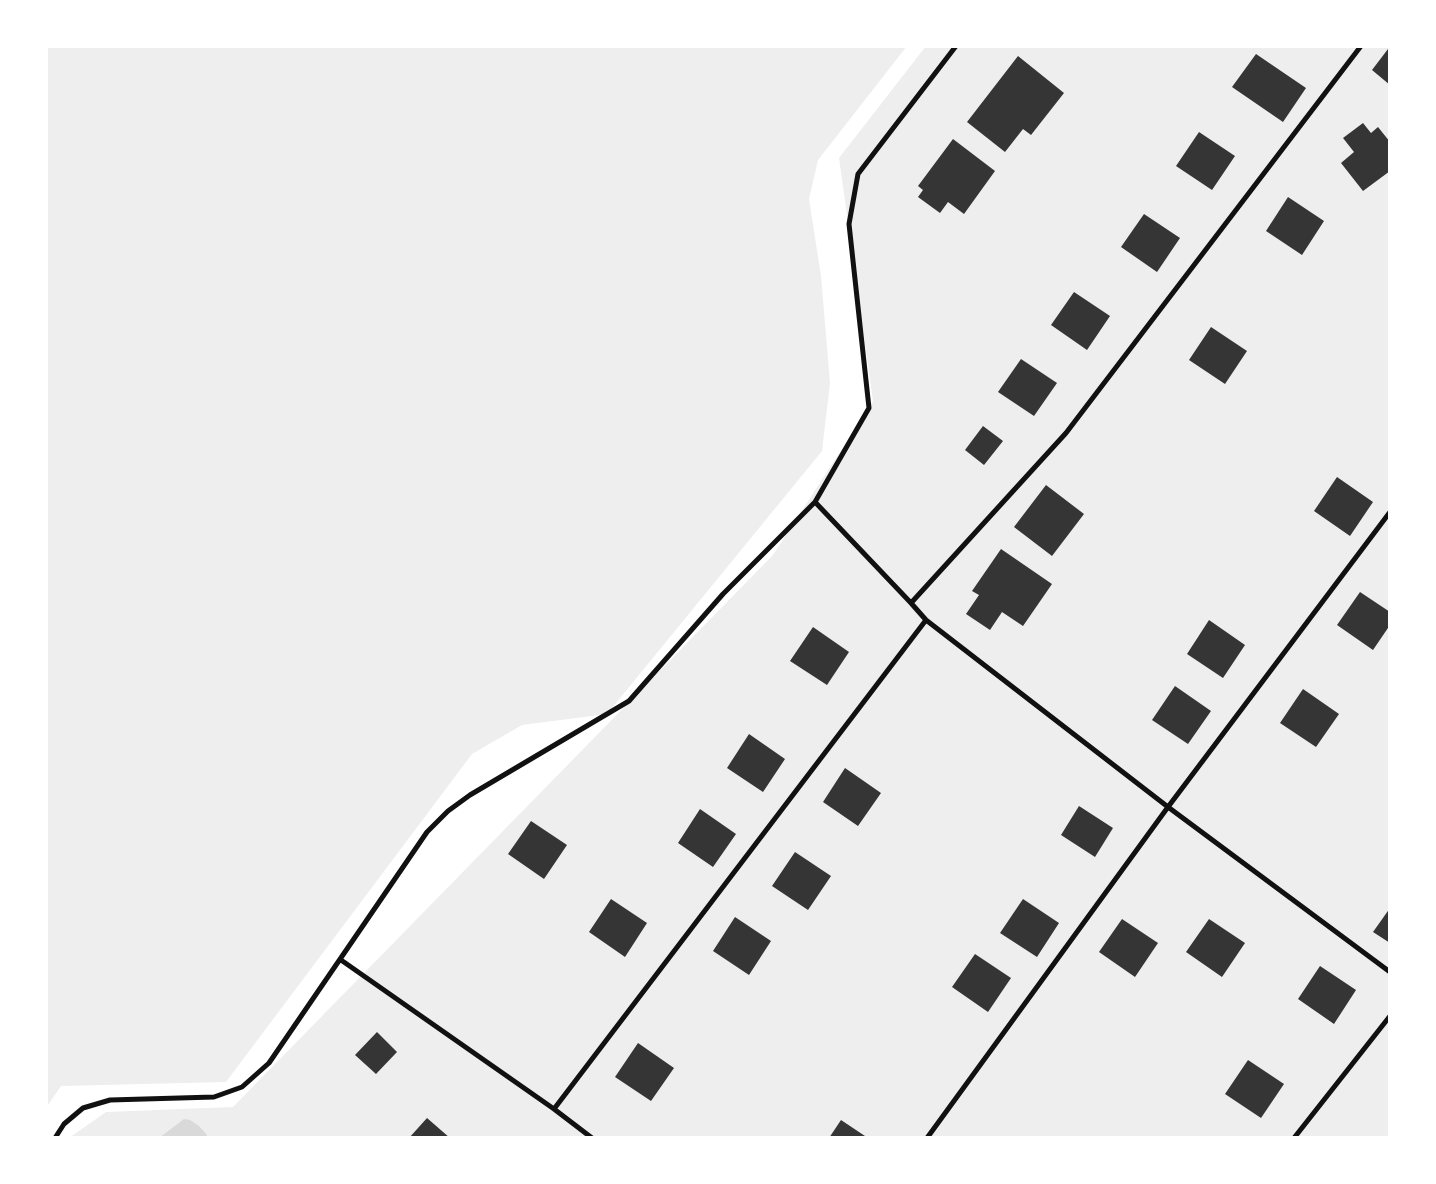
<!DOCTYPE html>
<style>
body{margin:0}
#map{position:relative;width:1436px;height:1184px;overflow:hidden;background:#fff;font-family:Rubik,sans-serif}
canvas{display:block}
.frame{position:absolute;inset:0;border:48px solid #fff;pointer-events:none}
</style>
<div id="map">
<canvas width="1436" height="1184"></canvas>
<div class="frame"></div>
</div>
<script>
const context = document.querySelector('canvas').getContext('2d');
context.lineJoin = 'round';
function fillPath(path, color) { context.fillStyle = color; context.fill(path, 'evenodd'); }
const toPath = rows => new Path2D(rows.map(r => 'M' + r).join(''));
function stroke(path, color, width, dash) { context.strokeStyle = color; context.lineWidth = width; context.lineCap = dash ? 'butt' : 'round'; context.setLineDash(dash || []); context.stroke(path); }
fillPath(toPath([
 [46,46,907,46,818,160,809,199,821,276,830,383,822,451,607,714,522,725,472,754,226,1082,61,1086,46,1108],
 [926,46,1390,46,1390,1138,69,1138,106,1112,233,1107,773,555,873,401,839,158]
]), '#eee');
fillPath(toPath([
 [184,1119,190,1120,199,1126,207,1135,206,1138,159,1138]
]), '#d9d9d9');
fillPath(toPath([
 [1388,49,1390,50,1390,85,1372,70],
 [1256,54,1306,88,1283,122,1232,87],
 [1018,56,1064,93,1031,135,1023,129,1005,152,967,122],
 [1363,123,1371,133,1378,127,1390,142,1390,171,1363,191,1341,163,1354,152,1343,138],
 [1199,132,1235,156,1212,190,1176,166],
 [953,139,995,171,964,214,948,202,940,213,918,197,923,190,918,186],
 [1288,197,1324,221,1302,255,1266,231],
 [1144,214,1180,238,1157,272,1121,247],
 [1074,292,1110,316,1087,350,1051,325],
 [1211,327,1247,351,1225,384,1189,360],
 [1021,359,1057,383,1034,416,998,392],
 [983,426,1003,441,984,465,965,450],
 [1337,477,1373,502,1350,536,1314,511],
 [1046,485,1084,514,1052,556,1014,527],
 [1001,549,1052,584,1023,626,1002,612,990,630,966,614,979,595,972,591],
 [1360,592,1390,612,1390,625,1373,650,1337,625],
 [1209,620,1245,645,1223,678,1187,654],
 [813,627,849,652,827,685,790,661],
 [1175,686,1211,711,1188,744,1152,720],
 [1303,689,1339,714,1316,747,1280,723],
 [749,734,785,759,763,792,727,768],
 [845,768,881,793,858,826,823,802],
 [1079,806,1113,828,1095,857,1061,835],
 [700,809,736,834,713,867,678,843],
 [531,821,567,845,544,879,508,854],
 [795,852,831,876,808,910,772,886],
 [611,899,647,923,625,957,589,932],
 [1023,899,1059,923,1037,957,1000,933],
 [1390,908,1390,943,1373,932],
 [735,917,771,941,749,975,713,951],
 [1122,919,1158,943,1135,977,1099,952],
 [1209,919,1245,943,1222,977,1186,952],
 [975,954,1011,978,988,1012,952,987],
 [1320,966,1356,990,1334,1024,1298,999],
 [377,1032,397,1052,376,1074,355,1055],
 [638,1043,674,1068,651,1101,615,1077],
 [1248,1060,1284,1084,1261,1118,1225,1094],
 [427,1118,450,1138,409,1138],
 [841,1120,868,1138,829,1138]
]), '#353535');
stroke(toPath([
 [815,502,911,603,1066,433,1361,46],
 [911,603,926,620,1168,807,1390,972],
 [341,960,554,1109,592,1138],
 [554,1109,926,620],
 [55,1138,64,1124,83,1108,110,1100,214,1097,242,1087,269,1063,427,832,448,811,470,795,629,701,723,594,815,502,869,408,849,224,858,174,956,46],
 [927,1138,1168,807,1390,512],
 [1294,1138,1390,1016]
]), '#111', 5);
</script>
